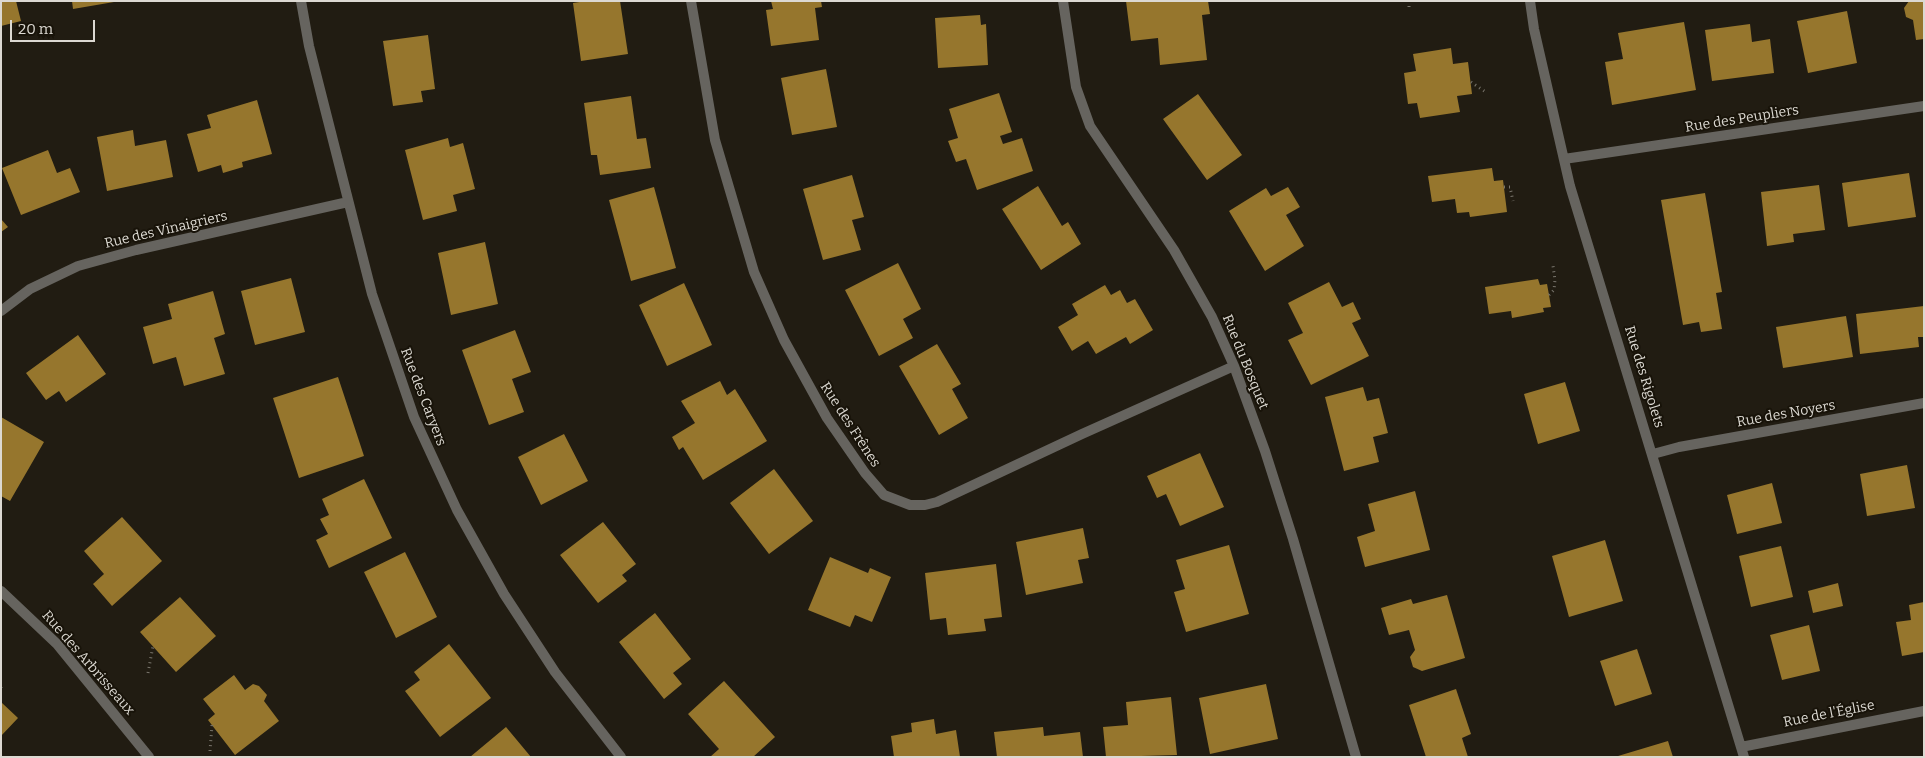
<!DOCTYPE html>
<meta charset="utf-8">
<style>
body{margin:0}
#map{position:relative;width:1925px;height:758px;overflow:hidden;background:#211c12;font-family:Bitter,serif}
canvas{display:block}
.frame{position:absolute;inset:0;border:2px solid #dcd9d2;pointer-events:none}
.scale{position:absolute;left:10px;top:20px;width:85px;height:22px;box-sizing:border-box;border:2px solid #dcd9d2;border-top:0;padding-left:6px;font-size:15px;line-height:18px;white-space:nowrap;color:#dcd9d2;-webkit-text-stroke:4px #181309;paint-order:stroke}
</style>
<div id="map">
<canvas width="1925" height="758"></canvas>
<div class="frame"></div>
<div class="scale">20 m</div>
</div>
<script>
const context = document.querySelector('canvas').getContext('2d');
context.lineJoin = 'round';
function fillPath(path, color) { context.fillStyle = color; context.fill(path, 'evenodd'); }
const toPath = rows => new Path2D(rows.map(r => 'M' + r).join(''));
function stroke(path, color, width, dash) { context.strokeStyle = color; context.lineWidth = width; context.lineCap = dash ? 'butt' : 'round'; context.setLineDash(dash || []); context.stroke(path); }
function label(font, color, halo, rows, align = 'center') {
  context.font = font + ' Bitter,serif'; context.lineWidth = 4; context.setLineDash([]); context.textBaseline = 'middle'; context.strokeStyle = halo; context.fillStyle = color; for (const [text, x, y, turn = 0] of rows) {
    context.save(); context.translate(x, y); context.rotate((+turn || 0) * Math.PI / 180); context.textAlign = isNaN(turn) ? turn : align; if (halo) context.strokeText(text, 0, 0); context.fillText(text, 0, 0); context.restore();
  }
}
fillPath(toPath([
 [1,1,16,1,21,21,1,26],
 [72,1,114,1,114,2,73,9],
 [586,1,620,1,628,54,581,61,573,3],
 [771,1,821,1,822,7,815,8,819,40,771,46,766,10,773,9],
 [1126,1,1208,1,1210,14,1202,15,1207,60,1160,65,1158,38,1131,41],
 [1909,1,1924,1,1924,39,1916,40,1913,20,1906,17,1904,8],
 [1847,11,1857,63,1808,73,1797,21],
 [980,15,981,25,986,24,988,65,938,68,935,18],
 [1684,22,1696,90,1612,105,1605,62,1623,59,1618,33],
 [1750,24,1752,42,1770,39,1774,73,1712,81,1705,30],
 [428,35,435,89,421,91,423,102,393,106,383,41],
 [1451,48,1453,64,1468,62,1472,94,1457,96,1460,112,1420,118,1417,103,1408,104,1404,73,1416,71,1413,54],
 [826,69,837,127,792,135,781,78],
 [999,93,1012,132,1000,136,1003,144,1022,138,1033,171,977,190,966,159,956,162,948,141,958,138,949,109],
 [1198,94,1242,155,1207,180,1163,119],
 [631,96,637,139,646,138,651,168,600,175,597,155,591,155,584,103],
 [257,100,272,154,242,162,243,167,223,173,221,165,198,172,187,134,211,128,207,115],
 [133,130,135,146,166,140,173,177,107,191,97,137],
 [448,138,450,147,463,143,475,189,453,195,457,211,423,220,405,150],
 [48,150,57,173,70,168,80,192,21,215,2,168],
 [1492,168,1494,181,1503,180,1507,212,1470,217,1469,212,1457,213,1455,199,1432,202,1428,176],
 [1909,173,1916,217,1848,227,1842,183],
 [852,175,864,217,852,220,861,250,823,260,803,189],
 [1819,185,1825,230,1793,234,1794,242,1767,246,1761,192],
 [1038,186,1062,226,1068,222,1081,244,1041,270,1002,209],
 [654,187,676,268,631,281,609,200],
 [1288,187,1300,207,1286,215,1304,246,1265,271,1229,211,1266,188,1271,196],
 [1705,193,1722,292,1716,293,1722,329,1701,332,1699,322,1683,325,1661,200],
 [1,219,8,227,1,232],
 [485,242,498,304,451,315,438,253],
 [898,263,921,309,903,319,913,338,879,356,845,290],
 [291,278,305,332,255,345,241,291],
 [1538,279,1540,285,1547,284,1549,295,1551,307,1543,308,1544,312,1512,318,1511,311,1489,314,1485,287],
 [1329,282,1342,307,1353,302,1361,319,1352,323,1369,356,1311,385,1288,340,1303,333,1288,303],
 [684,283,712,345,667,366,639,305],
 [1105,285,1111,295,1120,290,1127,303,1135,299,1153,330,1130,344,1126,337,1096,354,1088,341,1072,351,1058,327,1078,315,1072,304],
 [213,291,225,334,214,338,225,374,184,386,176,357,153,364,143,327,172,319,168,304],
 [1924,306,1924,337,1918,337,1919,347,1860,354,1856,314],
 [1846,316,1853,357,1783,368,1776,327],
 [515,330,531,372,512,379,524,412,489,425,462,350],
 [78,335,106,374,66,402,59,391,46,400,26,373],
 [937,344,961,384,952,389,968,418,939,435,899,366],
 [338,377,364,456,299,478,273,398],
 [720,381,727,395,735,389,767,441,703,480,683,447,679,450,672,437,695,423,681,401],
 [1565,382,1580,431,1538,444,1524,394],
 [1363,387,1367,401,1379,398,1388,433,1373,437,1379,462,1344,471,1325,397],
 [1,417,44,442,10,501,1,496],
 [564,434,588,481,541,505,518,457],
 [1200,453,1224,507,1180,526,1166,494,1157,498,1147,476],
 [1907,465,1915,508,1867,516,1860,474],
 [774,469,813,521,769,554,730,503],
 [364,479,392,538,329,568,316,540,328,534,320,519,329,515,322,499],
 [1772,483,1782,523,1737,534,1727,495],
 [1415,491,1430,550,1365,567,1357,537,1375,531,1368,504],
 [122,517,162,561,112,606,93,584,104,574,84,551],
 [603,522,636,564,622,575,627,581,598,603,560,555],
 [1083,528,1089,558,1078,560,1083,583,1026,595,1016,542],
 [1605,540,1623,601,1569,617,1552,556],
 [1229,545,1249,614,1186,632,1174,592,1185,589,1176,560],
 [1781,546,1793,597,1751,607,1739,556],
 [405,552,437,617,396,638,364,572],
 [830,557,868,573,870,568,891,577,872,622,855,615,850,627,808,610],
 [996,564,1002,617,984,619,986,631,948,635,946,618,930,620,925,573],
 [1838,583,1843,606,1813,613,1808,591],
 [1447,595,1465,658,1422,671,1413,667,1410,657,1415,650,1409,630,1389,635,1381,608,1411,599,1413,604],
 [180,597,216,636,176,672,140,632],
 [1924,602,1924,652,1902,656,1896,622,1911,620,1909,605],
 [655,613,691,659,673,673,682,684,664,699,619,642],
 [1809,625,1820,671,1782,680,1770,635],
 [449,644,491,698,440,737,405,691,420,680,414,672],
 [1637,649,1652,694,1615,706,1600,661],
 [234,675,245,690,253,684,259,686,267,695,264,701,279,721,235,755,208,720,215,714,203,699],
 [724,681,775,737,753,757,710,757,719,749,688,714],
 [1266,684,1278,739,1210,754,1199,698],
 [1456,689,1471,734,1462,738,1468,757,1426,757,1409,705],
 [1171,697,1177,755,1106,757,1103,727,1128,725,1126,702],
 [1,702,18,718,1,736],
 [934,719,936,734,956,730,960,757,894,757,891,736,912,732,911,723],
 [506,727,531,757,470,757],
 [1043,727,1044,736,1080,732,1083,757,997,757,994,732],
 [1668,741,1673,757,1618,757,1618,756]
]), '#96762d');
stroke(toPath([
 [1409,1,1409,8],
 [1471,82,1487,93],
 [1504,187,1510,187,1513,201],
 [1549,295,1554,290,1555,280,1553,266],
 [148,673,153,646],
 [1,687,1,690],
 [210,751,212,725]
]), '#79756c', 3, [1, 4]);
stroke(toPath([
 [301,1,309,46,372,294,414,417,457,510,504,594,555,672,621,757],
 [691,1,715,140,754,272,784,340,827,418,865,473,884,495,910,505,925,505,937,502,1082,434,1234,366],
 [1063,1,1076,87,1090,126,1174,250,1212,317,1234,366,1265,451,1293,539,1356,757],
 [1530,1,1534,29,1570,186,1744,757],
 [1564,159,1924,106],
 [1,311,30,289,78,266,136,250,348,202],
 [1653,454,1679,447,1924,403],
 [1,591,57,644,149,757],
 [1741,747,1924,711]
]), '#66645f', 10);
label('14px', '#dcd9d2', '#181309', [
 ["Rue des Peupliers",1742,119,-9],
 ["Rue des Vinaigriers",166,230,-13],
 ["Rue du Bosquet",1245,362,68],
 ["Rue des Rigolets",1644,377,73],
 ["Rue des Caryers",423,397,69],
 ["Rue des Noyers",1786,414,-10],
 ["Rue des Frênes",850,425,57],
 ["Rue des Arbrisseaux",88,663,49],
 ["Rue de l'Église",1829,714,-11]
]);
</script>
